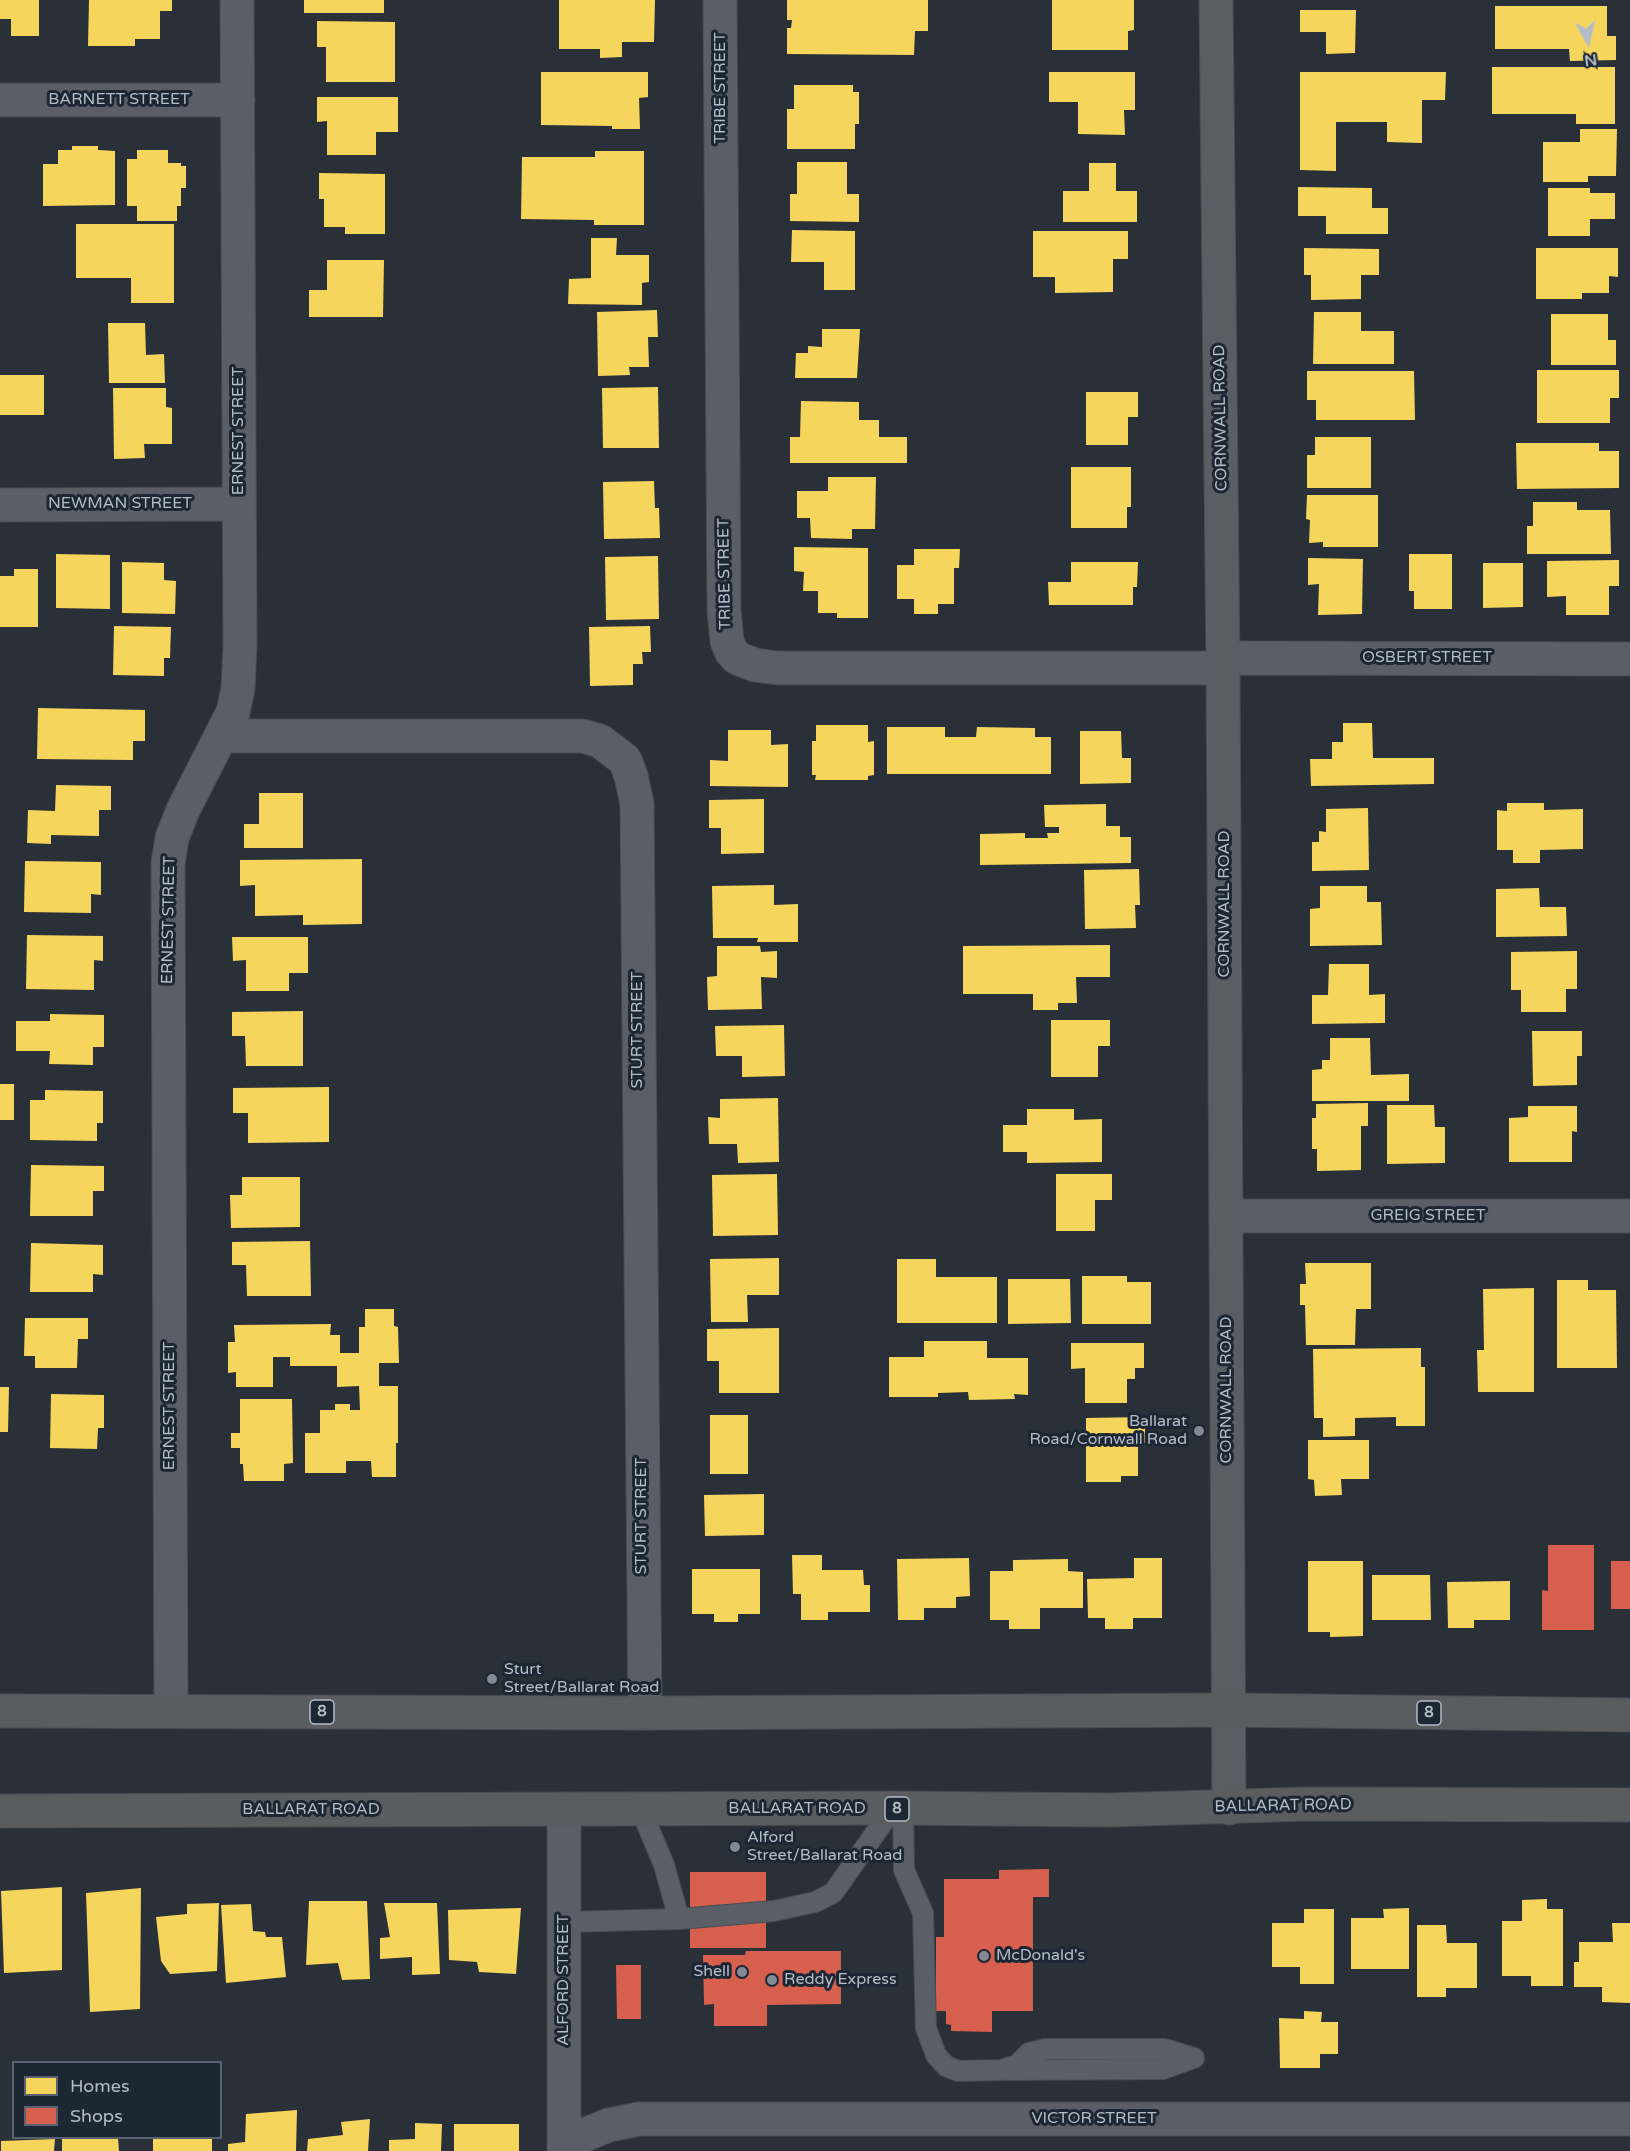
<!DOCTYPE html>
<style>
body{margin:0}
#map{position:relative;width:1630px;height:2151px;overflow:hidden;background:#2a3038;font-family:"Varela Round",sans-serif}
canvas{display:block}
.legend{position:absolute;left:12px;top:2061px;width:210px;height:78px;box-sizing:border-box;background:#1d2633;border:2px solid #59626f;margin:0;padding:8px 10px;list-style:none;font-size:18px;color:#b4bcc9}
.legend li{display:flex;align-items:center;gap:12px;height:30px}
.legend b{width:30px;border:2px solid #59626f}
.north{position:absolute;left:1558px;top:12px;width:60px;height:60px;-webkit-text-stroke:4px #1d2633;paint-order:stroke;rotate:172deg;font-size:16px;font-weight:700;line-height:24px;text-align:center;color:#b4bcc9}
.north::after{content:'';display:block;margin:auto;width:21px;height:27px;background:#b4bcc9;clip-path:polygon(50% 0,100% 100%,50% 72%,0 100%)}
</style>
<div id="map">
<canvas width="1630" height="2151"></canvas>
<ul class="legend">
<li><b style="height:16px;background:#f6d55c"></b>Homes</li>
<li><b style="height:16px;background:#d6604d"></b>Shops</li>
</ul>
<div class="north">N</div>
</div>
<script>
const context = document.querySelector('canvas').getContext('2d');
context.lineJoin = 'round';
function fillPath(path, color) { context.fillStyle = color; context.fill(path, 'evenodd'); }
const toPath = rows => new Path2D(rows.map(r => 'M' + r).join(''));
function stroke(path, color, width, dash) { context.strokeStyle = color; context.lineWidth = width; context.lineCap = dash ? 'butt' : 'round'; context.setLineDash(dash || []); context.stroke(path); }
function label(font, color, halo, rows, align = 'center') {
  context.font = font + ' "Varela Round",sans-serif'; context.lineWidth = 6; context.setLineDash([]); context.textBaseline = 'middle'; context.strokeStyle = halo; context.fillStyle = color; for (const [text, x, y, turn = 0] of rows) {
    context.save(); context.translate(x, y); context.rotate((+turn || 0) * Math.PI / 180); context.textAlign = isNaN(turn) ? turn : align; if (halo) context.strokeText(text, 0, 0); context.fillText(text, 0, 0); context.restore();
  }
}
fillPath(toPath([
 [0,0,39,0,39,36,11,36,11,19,0,19],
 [89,0,172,0,172,11,160,11,160,39,135,39,135,46,88,46],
 [304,0,384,0,384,13,304,13],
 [559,0,655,0,654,42,622,42,622,57,600,58,600,49,559,49],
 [787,0,928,0,928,31,915,31,914,55,787,54,787,28,791,28,792,20,787,20],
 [1052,0,1134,0,1134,30,1128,31,1128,50,1052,50],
 [1495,6,1607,6,1607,36,1616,36,1616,60,1570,61,1569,49,1495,49],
 [1300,10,1356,10,1355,53,1326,54,1326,32,1300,32],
 [317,21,395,22,395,82,326,82,326,47,317,47],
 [1492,67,1615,67,1615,124,1576,124,1576,114,1492,114],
 [541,72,648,72,648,97,639,98,640,129,612,129,612,126,541,125],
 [1049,72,1135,72,1135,110,1124,110,1125,135,1078,134,1078,102,1049,102],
 [1300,72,1446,72,1445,100,1422,100,1422,143,1387,142,1387,122,1336,122,1336,171,1300,170],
 [794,85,853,85,853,92,859,92,859,124,855,124,855,149,787,149,787,109,794,109],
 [317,97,398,97,398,132,376,132,376,155,327,155,327,121,317,122],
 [1580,129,1617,129,1616,176,1588,176,1588,182,1543,182,1543,142,1580,142],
 [72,146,98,146,98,150,115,151,115,205,43,206,43,164,58,164,58,150,72,150],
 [137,150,168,150,168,163,181,163,181,166,186,166,186,188,181,188,181,206,177,206,177,221,137,221,137,206,127,206,127,159,137,159],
 [595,151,644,151,644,225,594,225,594,220,521,219,522,157,595,157],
 [797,162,847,162,847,194,859,194,859,222,790,221,790,194,797,194],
 [1089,163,1116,163,1116,191,1137,191,1137,222,1063,222,1063,191,1089,191],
 [319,173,385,174,385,234,345,234,345,227,324,227,324,199,319,199],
 [1298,187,1372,188,1372,208,1388,208,1388,234,1326,234,1326,216,1298,216],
 [1548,188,1590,188,1590,193,1615,193,1615,219,1590,219,1590,236,1548,236],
 [76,224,174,224,174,303,131,303,131,278,76,278],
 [792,230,855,231,855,290,824,290,824,262,791,262],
 [1033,231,1128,231,1128,259,1113,259,1113,292,1055,293,1055,277,1033,277],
 [591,238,617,238,616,255,649,255,649,282,642,283,642,305,568,304,569,279,591,278],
 [1304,248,1379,249,1379,275,1361,275,1361,299,1311,300,1311,275,1304,275],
 [1536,248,1618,248,1618,277,1609,276,1609,293,1582,293,1582,299,1536,299],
 [327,260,384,260,383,317,309,317,309,290,327,290],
 [657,310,658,337,648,337,649,367,629,367,630,375,598,376,597,312],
 [1314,312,1361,312,1361,331,1394,331,1394,364,1313,364],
 [1551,314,1608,314,1608,340,1616,340,1616,365,1551,365],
 [108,323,145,323,146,355,164,354,165,383,109,383],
 [822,329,860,329,857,378,795,378,796,353,808,353,808,346,822,347],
 [1537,370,1619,370,1619,398,1610,398,1610,423,1537,423],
 [1307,371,1414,371,1415,420,1316,420,1316,400,1307,400],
 [0,375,44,375,44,415,0,415],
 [658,387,659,448,603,448,602,388],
 [113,388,166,388,166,407,172,408,172,444,144,444,145,458,114,459],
 [1086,392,1138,392,1138,417,1128,417,1128,445,1086,445],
 [801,401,859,402,859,420,879,420,879,437,907,437,907,463,790,463,790,437,800,437],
 [1315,437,1371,437,1371,488,1307,488,1307,455,1315,455],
 [1516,443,1599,443,1599,451,1619,451,1619,488,1517,489],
 [1071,467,1131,467,1131,507,1127,507,1127,528,1071,528],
 [828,477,876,477,875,529,852,529,852,539,811,538,810,518,797,518,797,491,828,491],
 [654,481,655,508,659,508,660,538,604,539,603,482],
 [1307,495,1378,495,1378,547,1323,547,1323,542,1309,543,1310,520,1306,519],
 [1533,502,1577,502,1577,510,1610,510,1611,554,1527,554,1527,526,1533,526],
 [794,547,868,548,868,618,837,618,837,613,818,613,818,591,803,591,804,572,794,571],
 [914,549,960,549,959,568,954,568,954,604,938,604,938,614,914,614,914,599,897,599,897,565,914,565],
 [56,554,110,555,110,609,56,608],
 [1409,554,1452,554,1452,609,1414,609,1414,591,1409,591],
 [658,556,659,619,606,620,605,557],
 [1308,558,1363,559,1362,614,1318,615,1319,584,1308,585],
 [1619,560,1619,586,1609,586,1609,615,1566,615,1566,596,1547,597,1547,561],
 [122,562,164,563,164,580,176,581,175,614,122,613],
 [1071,562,1138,562,1137,587,1133,587,1133,605,1049,605,1048,582,1071,582],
 [1483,563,1523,563,1523,607,1483,608],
 [14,569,38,569,38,627,0,627,0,576,14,576],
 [114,626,171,627,170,658,164,658,164,676,113,675],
 [650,626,651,652,642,652,643,664,633,664,633,685,590,686,589,627],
 [38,708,145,710,145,741,133,741,133,760,37,759],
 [1343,723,1372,723,1373,758,1434,758,1434,784,1311,786,1310,759,1332,759,1332,742,1343,742],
 [816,725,868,725,868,742,874,741,874,775,868,776,868,780,815,780,816,775,812,775,812,741,816,741],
 [887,727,945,727,945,737,976,737,977,727,1035,728,1035,737,1051,737,1051,774,887,774],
 [728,730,771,730,771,745,788,744,788,787,710,786,710,760,728,761],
 [1080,731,1121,731,1122,758,1131,758,1131,783,1080,784],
 [56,785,111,786,111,810,99,810,99,836,51,835,51,844,27,843,28,810,55,811],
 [259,793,303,793,303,848,244,848,244,824,259,824],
 [764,799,764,853,721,854,721,828,709,828,709,800],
 [1507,803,1544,803,1544,810,1583,809,1583,849,1540,850,1540,863,1513,863,1513,850,1497,850,1497,810,1507,811],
 [1106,804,1106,826,1120,826,1120,837,1131,837,1131,863,980,865,980,834,1025,833,1025,838,1048,838,1047,833,1059,833,1059,827,1045,827,1044,805],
 [1368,808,1369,870,1312,871,1312,842,1319,842,1319,831,1326,832,1326,809],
 [362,859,362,924,303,925,303,915,255,916,255,885,240,886,240,860],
 [25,861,101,862,101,895,91,894,91,913,24,912],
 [1139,869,1140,905,1135,905,1136,928,1085,929,1084,870],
 [774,885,774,905,798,904,798,942,757,942,758,938,713,938,712,886],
 [1320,886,1367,886,1367,902,1381,902,1382,945,1310,946,1310,909,1320,908],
 [1539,888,1540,907,1566,907,1567,936,1496,937,1496,889],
 [27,935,103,936,103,961,94,960,94,990,26,989],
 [232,937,308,937,308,973,289,973,289,991,246,991,246,960,233,961],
 [1110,945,1110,977,1076,977,1077,1003,1058,1003,1058,1010,1033,1010,1033,994,963,994,963,946],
 [717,946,760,946,761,952,777,951,777,978,761,977,762,1009,708,1010,707,977,717,976],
 [1577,951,1577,989,1566,989,1566,1012,1521,1012,1521,990,1511,990,1511,952],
 [1329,964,1369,964,1369,995,1385,994,1385,1023,1312,1024,1312,995,1328,995],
 [303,1011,303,1066,246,1066,245,1036,232,1036,232,1012],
 [50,1014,104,1015,104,1047,93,1047,93,1065,49,1064,50,1051,16,1051,16,1021,50,1021],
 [1051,1020,1110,1020,1110,1046,1098,1046,1098,1077,1051,1077],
 [784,1025,785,1076,742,1077,742,1056,716,1056,715,1026],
 [1532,1031,1582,1031,1582,1056,1577,1056,1577,1085,1533,1086],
 [1330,1038,1370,1038,1371,1075,1409,1074,1409,1101,1312,1101,1312,1070,1322,1069,1322,1060,1330,1060],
 [0,1084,14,1084,14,1120,0,1120],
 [329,1087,329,1142,248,1143,248,1113,233,1113,233,1088],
 [45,1090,103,1091,103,1123,97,1123,97,1141,30,1140,30,1100,45,1100],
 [778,1098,779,1162,738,1163,737,1144,709,1144,708,1117,720,1118,720,1099],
 [1368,1103,1368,1126,1361,1126,1361,1170,1317,1171,1317,1149,1312,1149,1312,1118,1316,1118,1316,1104],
 [1387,1105,1434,1105,1435,1127,1445,1127,1445,1163,1387,1164],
 [1528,1106,1577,1106,1577,1132,1572,1131,1572,1162,1509,1162,1509,1118,1528,1117],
 [1027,1109,1074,1109,1074,1120,1102,1119,1102,1162,1027,1163,1027,1152,1003,1152,1003,1125,1027,1125],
 [31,1165,104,1166,104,1191,93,1191,93,1216,30,1216],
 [777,1174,778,1235,713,1236,712,1175],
 [1056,1174,1112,1174,1112,1200,1095,1200,1095,1231,1056,1231],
 [242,1177,300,1177,300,1227,231,1228,230,1195,242,1195],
 [310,1241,311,1296,247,1296,246,1265,232,1265,232,1242],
 [31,1243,103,1245,103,1275,93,1274,93,1292,30,1292],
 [779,1258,779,1295,747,1295,748,1322,711,1322,710,1259],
 [897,1259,936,1259,936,1277,997,1277,997,1323,897,1323],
 [1305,1263,1371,1263,1371,1309,1356,1309,1355,1345,1306,1345,1305,1305,1300,1305,1300,1284,1306,1284],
 [1082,1276,1127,1276,1127,1282,1151,1282,1151,1324,1082,1324],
 [1008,1279,1070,1279,1071,1323,1008,1324],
 [1557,1280,1588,1280,1588,1290,1616,1290,1617,1368,1557,1368],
 [1534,1288,1534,1392,1478,1392,1477,1350,1484,1350,1483,1289],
 [365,1309,394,1309,394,1326,398,1327,399,1363,379,1363,379,1386,398,1386,398,1443,396,1443,396,1477,372,1477,371,1461,346,1461,346,1473,305,1473,305,1433,320,1433,320,1410,335,1410,335,1404,350,1404,350,1410,360,1410,359,1386,337,1387,337,1366,290,1366,290,1357,273,1357,273,1387,236,1387,236,1372,228,1373,228,1342,235,1342,234,1325,331,1324,330,1335,340,1335,340,1353,359,1353,359,1327,365,1327],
 [25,1318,88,1318,88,1339,78,1339,77,1368,35,1368,35,1356,24,1356],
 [779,1328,779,1393,719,1393,719,1361,707,1361,707,1329],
 [924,1341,987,1341,987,1358,1028,1358,1028,1395,1014,1394,1015,1399,969,1400,968,1392,938,1393,938,1397,889,1397,889,1357,924,1357],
 [1071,1343,1144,1343,1144,1368,1135,1368,1135,1379,1127,1379,1127,1403,1085,1403,1085,1368,1071,1369],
 [1421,1348,1421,1367,1425,1367,1425,1426,1396,1426,1396,1417,1355,1418,1355,1436,1323,1437,1323,1418,1314,1418,1313,1349],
 [0,1387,9,1387,8,1432,0,1432],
 [51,1394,104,1395,104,1428,98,1428,97,1449,50,1448],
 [240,1399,292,1399,293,1463,284,1464,284,1481,244,1481,243,1464,240,1464,240,1448,231,1448,231,1433,240,1433],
 [710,1415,748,1415,748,1474,710,1474],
 [1145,1417,1145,1443,1138,1443,1138,1476,1121,1476,1121,1482,1086,1482,1086,1418],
 [1308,1440,1369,1440,1369,1479,1341,1479,1342,1495,1315,1496,1314,1480,1308,1479],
 [764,1494,764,1535,705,1536,704,1495],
 [792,1555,822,1555,822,1570,863,1570,864,1585,870,1585,870,1612,828,1612,828,1620,801,1620,801,1594,793,1594],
 [969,1558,970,1596,956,1597,956,1608,924,1608,924,1620,898,1620,897,1559],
 [1134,1558,1162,1558,1162,1618,1133,1618,1133,1629,1105,1629,1105,1618,1088,1618,1087,1579,1134,1578],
 [1068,1559,1068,1571,1083,1572,1083,1608,1040,1608,1040,1629,1009,1629,1009,1620,990,1620,990,1571,1013,1571,1013,1560],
 [1308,1561,1363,1561,1363,1636,1330,1637,1330,1632,1308,1632],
 [692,1569,760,1569,760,1614,738,1614,738,1622,714,1622,714,1614,692,1614],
 [1372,1575,1430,1575,1431,1620,1372,1620],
 [1510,1581,1510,1620,1474,1620,1474,1628,1448,1628,1447,1582],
 [62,1887,62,1970,4,1973,1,1891],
 [141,1888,140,2009,90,2012,86,1893],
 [1547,1899,1547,1909,1563,1909,1563,1986,1531,1986,1531,1976,1502,1976,1502,1921,1522,1921,1522,1900],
 [309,1901,367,1901,370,1979,342,1980,338,1963,306,1965],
 [219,1903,217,1971,170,1974,161,1961,156,1917,187,1914,187,1904],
 [384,1903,437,1903,440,1974,412,1975,412,1957,380,1959,380,1938,390,1937],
 [251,1904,253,1931,265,1932,266,1937,282,1937,286,1977,226,1983,221,1905],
 [521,1908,516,1974,479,1972,477,1962,449,1960,448,1910],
 [1409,1908,1409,1969,1351,1969,1351,1918,1384,1918,1383,1909],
 [1304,1909,1334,1909,1334,1984,1300,1984,1300,1967,1272,1967,1272,1923,1304,1923],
 [1612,1923,1630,1923,1630,2003,1602,2002,1602,1987,1574,1987,1574,1962,1579,1962,1579,1942,1613,1942],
 [1417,1925,1446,1925,1447,1943,1477,1943,1477,1988,1446,1988,1446,1997,1417,1997],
 [1304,2011,1322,2012,1321,2022,1338,2022,1338,2054,1320,2054,1320,2068,1280,2068,1279,2018,1304,2019],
 [297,2110,296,2151,228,2151,228,2144,245,2142,246,2114],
 [370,2119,368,2151,307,2151,308,2139,343,2135,341,2122],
 [415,2123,442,2124,441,2151,389,2151,389,2140,415,2139],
 [454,2124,519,2124,519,2151,454,2151],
 [62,2138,118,2138,119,2151,62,2151],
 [153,2138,212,2138,212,2151,153,2151],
 [55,2139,54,2151,1,2151,1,2141]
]), '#f6d55c');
fillPath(toPath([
 [1548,1545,1594,1545,1594,1630,1542,1630,1542,1590,1548,1591],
 [1611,1561,1630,1561,1630,1609,1611,1609],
 [1049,1869,1049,1897,1033,1897,1033,2011,992,2011,992,2032,951,2031,951,2025,946,2024,946,2011,936,2011,936,1937,944,1937,944,1879,999,1879,999,1870],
 [690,1872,766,1872,766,1948,690,1948],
 [746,1951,841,1951,841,2004,767,2005,767,2026,714,2026,714,2004,704,2005,703,1955,745,1955],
 [616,1965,641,1965,641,2019,617,2019]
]), '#d6604d');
const lane = toPath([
 [903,1809,904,1870,923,1913,926,2028,936,2055,946,2066,958,2071,1001,2070,1017,2065,1029,2053,1046,2049,1165,2049,1194,2058],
 [641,1810,664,1865,679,1919],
 [564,1922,679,1919,774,1911,815,1902,833,1893,893,1808],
 [1007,2070,1163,2069,1194,2058]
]);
const street = toPath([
 [720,0,724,611,727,641,731,651,737,658,755,665,777,668,1223,668],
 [0,100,238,100],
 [0,505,239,504],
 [1223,658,1630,659],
 [221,736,583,736,600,741,625,760,631,776,637,804,645,1713],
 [1226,1216,1630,1216],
 [171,1711,168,863,172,838,183,810,233,712,238,689,240,646,237,0],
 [564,2147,589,2133,609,2125,639,2119,1630,2119],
 [564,2151,564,1809]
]);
const secondary = toPath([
 [1216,0,1223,668,1229,1808]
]);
const highway = toPath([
 [0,1711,645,1713,1228,1710,1630,1715],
 [0,1811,893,1808,1110,1810,1307,1804,1630,1805]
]);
stroke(lane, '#484c53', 22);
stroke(street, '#484c53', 35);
stroke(secondary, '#484c53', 35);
stroke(highway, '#474c53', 35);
stroke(lane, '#5a5e66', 20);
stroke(street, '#5a5e66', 33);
stroke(secondary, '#595d64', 33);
stroke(highway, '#5a5d60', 33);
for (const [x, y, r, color] of [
 [1199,1431,6,"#848b96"],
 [492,1679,6,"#848b96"],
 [735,1847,6,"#848b96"],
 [984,1956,6,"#848b96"],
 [742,1972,6,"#848b96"],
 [772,1980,6,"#848b96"]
]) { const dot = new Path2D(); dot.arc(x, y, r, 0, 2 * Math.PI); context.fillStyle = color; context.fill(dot); stroke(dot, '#1d2633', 2); }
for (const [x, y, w] of [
 [322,1712,24],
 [1429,1713,24],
 [897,1809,24]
]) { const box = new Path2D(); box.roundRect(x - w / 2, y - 12, w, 24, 4.5); context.fillStyle = '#1d2633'; context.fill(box); stroke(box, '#b4bcc9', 1.5); }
label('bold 15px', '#b4bcc9', null, [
 ["8",322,1712],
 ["8",1429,1713],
 ["8",897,1809]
]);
label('16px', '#b4bcc9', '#1d2633', [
 ["TRIBE STREET",721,88,-90],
 ["BARNETT STREET",119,100],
 ["CORNWALL ROAD",1221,418,-91],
 ["ERNEST STREET",239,431,-90],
 ["NEWMAN STREET",120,504],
 ["TRIBE STREET",725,574,-91],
 ["OSBERT STREET",1427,658],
 ["CORNWALL ROAD",1225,904,-90],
 ["ERNEST STREET",169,920,-89],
 ["STURT STREET",638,1030,-90],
 ["GREIG STREET",1428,1216],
 ["CORNWALL ROAD",1227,1390,-90],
 ["ERNEST STREET",170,1406,-90],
 ["STURT STREET",642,1516,-90],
 ["BALLARAT ROAD",1283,1806,-1],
 ["BALLARAT ROAD",797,1809],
 ["BALLARAT ROAD",311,1810],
 ["ALFORD STREET",564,1980,-90],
 ["VICTOR STREET",1094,2119]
]);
label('16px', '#b4bcc9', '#1d2633', [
 ["Ballarat",1187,1422,"right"],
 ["Road/Cornwall Road",1187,1440,"right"],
 ["Sturt",504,1670],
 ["Street/Ballarat Road",504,1688],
 ["Alford",747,1838],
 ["Street/Ballarat Road",747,1856],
 ["McDonald's",996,1956],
 ["Shell",730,1972,"right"],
 ["Reddy Express",784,1980]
], 'left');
</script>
